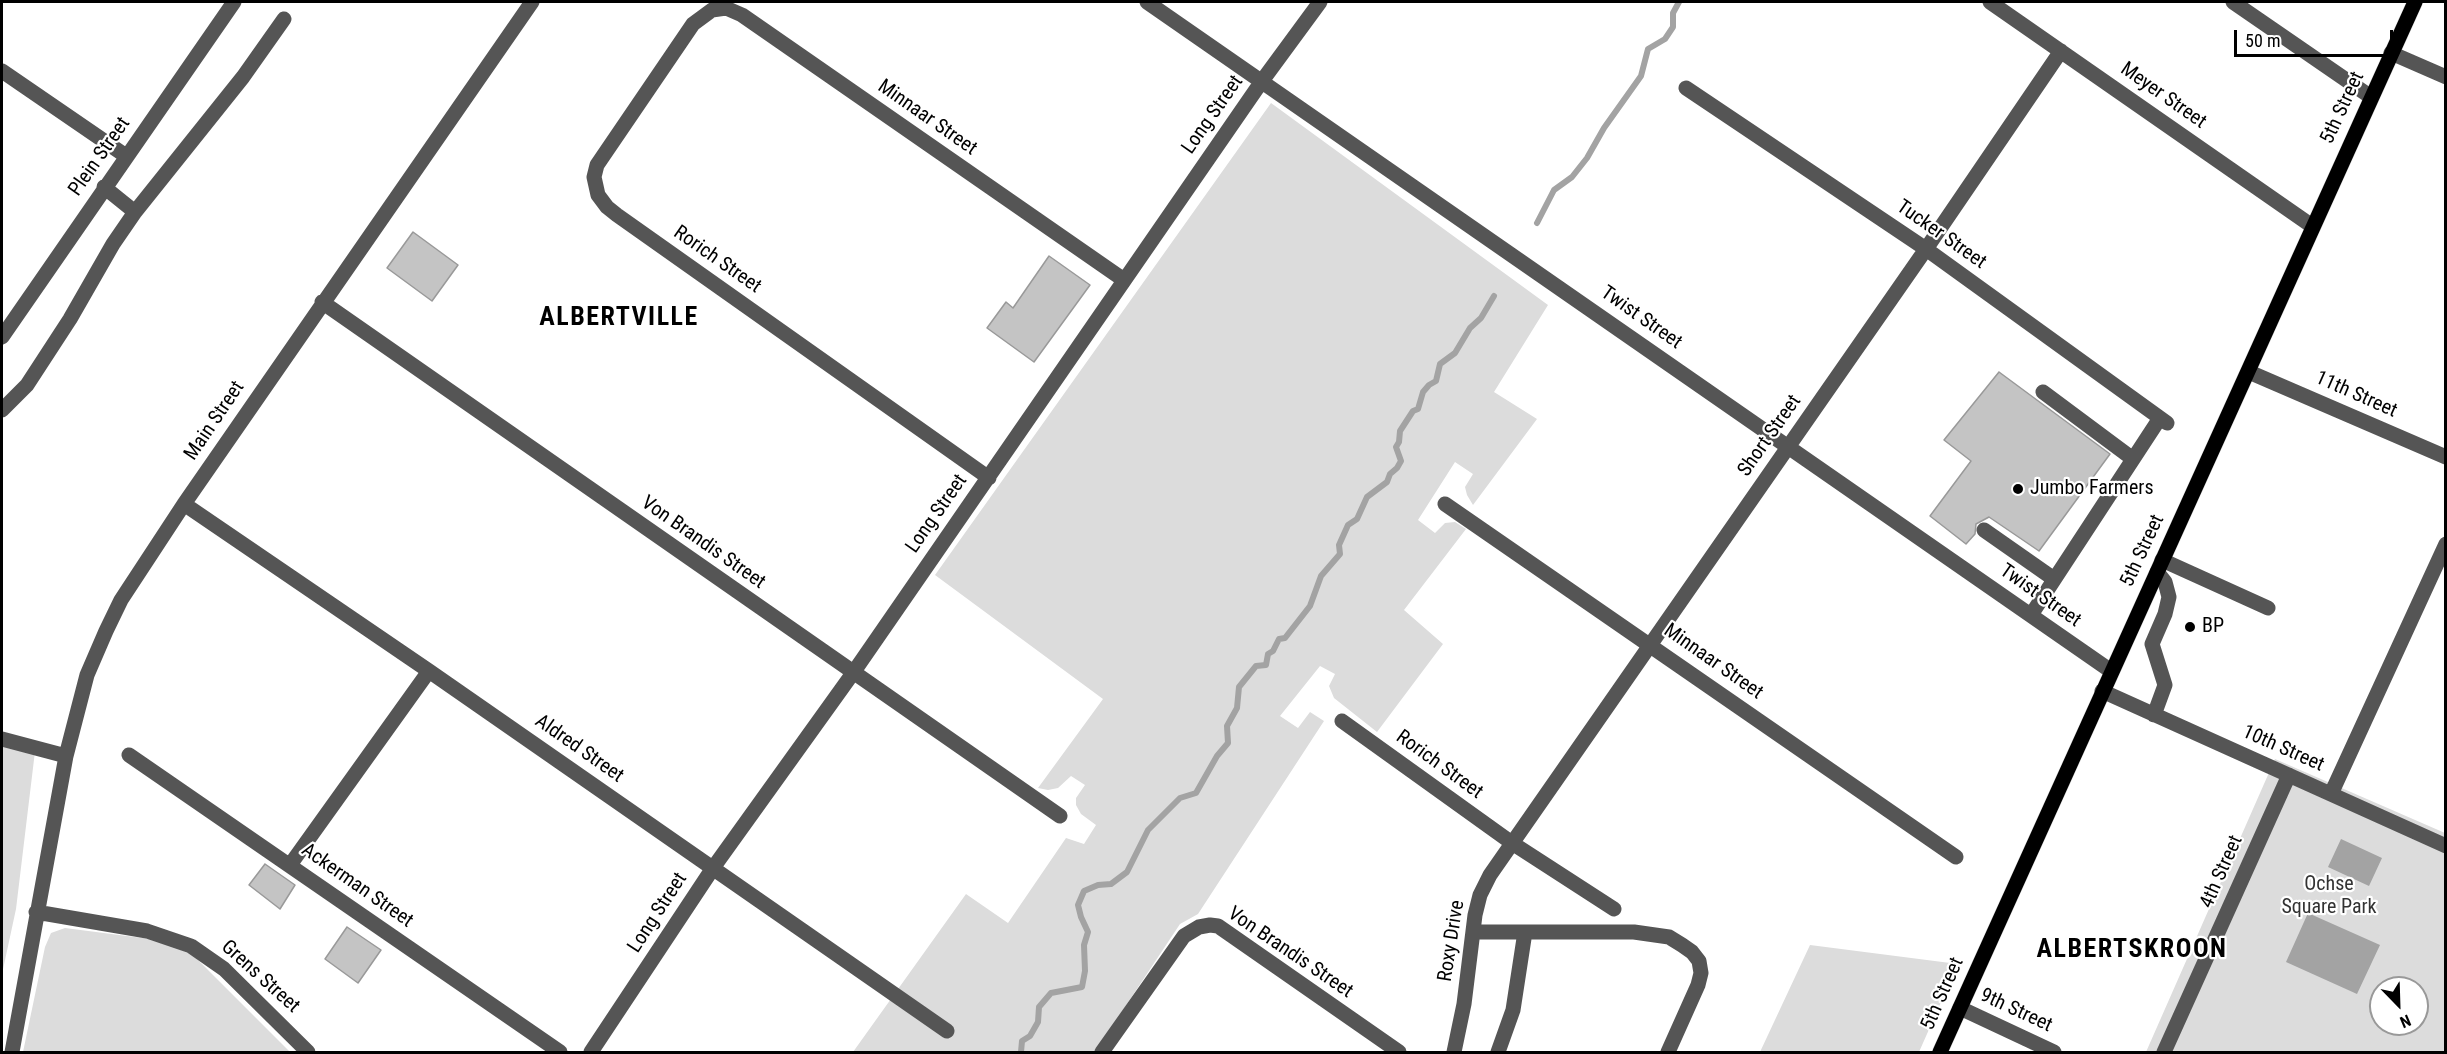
<!DOCTYPE html>
<style>
body{margin:0}
#map{position:relative;width:2447px;height:1054px;overflow:hidden;background:#fff;font-family:"Roboto Condensed",sans-serif}
canvas{display:block}
.frame{position:absolute;inset:0;border:3px solid #000;pointer-events:none}
.north{position:absolute;left:2369px;top:976px;width:60px;height:60px;box-sizing:border-box;background:#fff;border:2px solid #999;border-radius:50%;rotate:157deg;font-size:16px;font-weight:700;line-height:24px;text-align:center;color:#000}
.north::after{content:'';display:block;margin:auto;width:21px;height:27px;background:#000;clip-path:polygon(50% 0,100% 100%,50% 72%,0 100%)}
.scale{position:absolute;left:2234px;top:30px;width:159px;height:27px;box-sizing:border-box;border:3px solid #000;border-top:0;padding-left:8px;font-size:18px;line-height:21px;white-space:nowrap;color:#000;-webkit-text-stroke:4px #fff;paint-order:stroke}
</style>
<div id="map">
<canvas width="2447" height="1054"></canvas>
<div class="frame"></div>
<div class="north">N</div>
<div class="scale">50 m</div>
</div>
<script>
const context = document.querySelector('canvas').getContext('2d');
context.lineJoin = 'round';
function fillPath(path, color) { context.fillStyle = color; context.fill(path, 'evenodd'); }
const toPath = rows => new Path2D(rows.map(r => 'M' + r).join(''));
function stroke(path, color, width, dash) { context.strokeStyle = color; context.lineWidth = width; context.lineCap = dash ? 'butt' : 'round'; context.setLineDash(dash || []); context.stroke(path); }
function label(font, color, halo, rows, align = 'center') {
  context.font = font + ' "Roboto Condensed",sans-serif'; context.lineWidth = 4.5; context.setLineDash([]); context.textBaseline = 'middle'; context.strokeStyle = halo; context.fillStyle = color; for (const [text, x, y, turn = 0] of rows) {
    context.save(); context.translate(x, y); context.rotate((+turn || 0) * Math.PI / 180); context.textAlign = isNaN(turn) ? turn : align; if (halo) context.strokeText(text, 0, 0); context.fillText(text, 0, 0); context.restore();
  }
}
fillPath(toPath([
 [1271,103,1548,305,1494,392,1537,419,1473,505,1467,495,1465,487,1473,474,1455,462,1418,520,1435,533,1445,523,1455,522,1466,529,1404,610,1443,644,1377,732,1334,698,1329,686,1335,674,1320,666,1280,716,1298,728,1310,712,1324,721,1198,914,1180,924,1095,1052,853,1052,966,894,1008,923,1066,838,1084,844,1096,825,1081,814,1076,805,1076,798,1085,785,1071,776,1058,788,1048,790,1038,788,1103,699,935,575],
 [2,734,36,743,16,909,2,974],
 [2275,759,2445,833,2445,1052,2146,1052],
 [2381,988,2417,988,2417,1024,2381,1024],
 [65,928,158,940,193,955,290,1052,23,1052,45,947,51,933],
 [1810,945,1958,964,1919,1052,1760,1052]
]), '#dcdcdc');
fillPath(toPath([
 [2341,839,2382,858,2369,886,2328,867],
 [2308,913,2380,945,2357,994,2286,962]
]), '#a3a3a3');
stroke(toPath([
 [1537,223,1554,190,1572,177,1587,158,1604,128,1641,76,1648,49,1665,39,1673,27,1673,13,1679,2],
 [1021,1052,1022,1041,1030,1036,1038,1022,1039,1007,1051,993,1082,987,1085,971,1084,945,1088,932,1081,917,1078,905,1084,891,1098,885,1111,884,1127,872,1148,830,1180,798,1196,793,1217,756,1228,743,1227,726,1237,708,1239,687,1256,666,1266,665,1268,654,1273,651,1279,639,1285,638,1310,606,1321,576,1340,554,1339,545,1348,525,1357,519,1367,497,1387,482,1390,474,1397,468,1401,461,1396,447,1399,442,1400,431,1413,411,1418,409,1423,392,1429,385,1436,381,1440,364,1455,353,1470,328,1481,318,1494,296]
]), '#a3a3a3', 6);
const building = toPath([
 [413,232,458,265,432,301,387,268,413,232],
 [1049,256,1090,285,1034,362,987,328,1006,302,1013,308,1049,256],
 [1999,372,2110,454,2039,551,1989,517,1976,524,1975,534,1966,544,1930,516,1971,461,1944,440,1999,372],
 [265,864,295,885,280,909,249,885,265,864],
 [347,927,381,950,358,983,325,959,347,927]
]);
fillPath(building, '#c4c4c4');
stroke(building, '#999', 1.5);
const major = toPath([
 [1940,1052,2415,2]
]);
stroke(major, '#dbdbdb', 16);
stroke(toPath([
 [1147,2,2111,671],
 [1990,2,2312,226],
 [2233,2,2371,97],
 [2391,53,2446,77],
 [2,71,126,156],
 [1686,88,1926,249,2167,423],
 [104,187,135,212],
 [322,302,1060,816],
 [2,337,234,2],
 [2249,372,2446,457],
 [2043,392,2133,459],
 [2,410,27,385,70,319,113,244,135,212,243,77,284,19],
 [989,478,617,215,607,207,598,195,594,177,597,165,693,24,712,10,726,8,742,15,1124,280],
 [184,504,429,671,947,1031],
 [1445,504,1956,857],
 [1984,530,2054,579],
 [2162,560,2268,608],
 [2031,615,2160,418],
 [2102,691,2446,846],
 [2154,715,2165,685,2152,644,2165,614,2169,597,2165,582,2157,572],
 [1342,721,1512,843,1614,909],
 [2,739,66,756],
 [129,755,560,1052],
 [2331,794,2446,544],
 [290,865,429,671],
 [36,912,147,931,191,946,224,969,308,1052],
 [1474,932,1634,932,1669,937,1682,945,1692,952,1699,961,1701,973,1698,985,1668,1052],
 [1960,1008,2054,1052],
 [12,1052,66,756,87,675,106,631,121,600,184,504,532,2],
 [591,1052,713,868,853,673,1262,81,1320,2],
 [1102,1052,1184,936,1199,927,1210,925,1218,926,1399,1052],
 [1454,1052,1464,1004,1475,915,1480,895,1490,875,1926,249,2061,51],
 [1498,1052,1513,1010,1525,932],
 [2164,1052,2289,775]
]), '#555', 15);
stroke(major, '#000', 15);
for (const [x, y, r, color] of [
 [2018,489,6,"#000"],
 [2190,627,6,"#000"]
]) { const dot = new Path2D(); dot.arc(x, y, r, 0, 2 * Math.PI); context.fillStyle = color; context.fill(dot); stroke(dot, '#fff', 2); }
label('20px', '#000', '#fff', [
 ["Meyer Street",2163,96,35],
 ["5th Street",2343,108,-65],
 ["Long Street",1213,115,-55],
 ["Minnaar Street",927,118,35],
 ["Plein Street",100,157,-55],
 ["Tucker Street",1941,235,35],
 ["Rorich Street",717,260,35],
 ["Twist Street",1641,318,35],
 ["11th Street",2356,395,24],
 ["Main Street",215,421,-56],
 ["Short Street",1770,436,-55],
 ["Long Street",937,514,-55],
 ["Von Brandis Street",703,543,35],
 ["5th Street",2143,551,-65],
 ["Twist Street",2040,596,35],
 ["Minnaar Street",1713,662,35],
 ["Aldred Street",579,749,35],
 ["10th Street",2283,749,24],
 ["Rorich Street",1439,765,36],
 ["4th Street",2222,872,-66],
 ["Ackerman Street",357,886,35],
 ["Long Street",658,913,-57],
 ["Roxy Drive",1452,941,-81],
 ["Von Brandis Street",1290,953,34],
 ["Grens Street",260,977,42],
 ["5th Street",1943,994,-66],
 ["9th Street",2016,1011,25]
]);
label('20px', '#000', '#fff', [
 ["Jumbo Farmers",2030,489],
 ["BP",2202,627]
], 'left');
label('20px', '#333', '#fff', [
 ["Ochse",2329,885],
 ["Square Park",2329,908]
]);
context.letterSpacing = '1.5px';
label('bold 26px', '#000', '#fff', [
 ["ALBERTVILLE",619,318],
 ["ALBERTSKROON",2132,950]
]);
context.letterSpacing = '0px';
</script>
